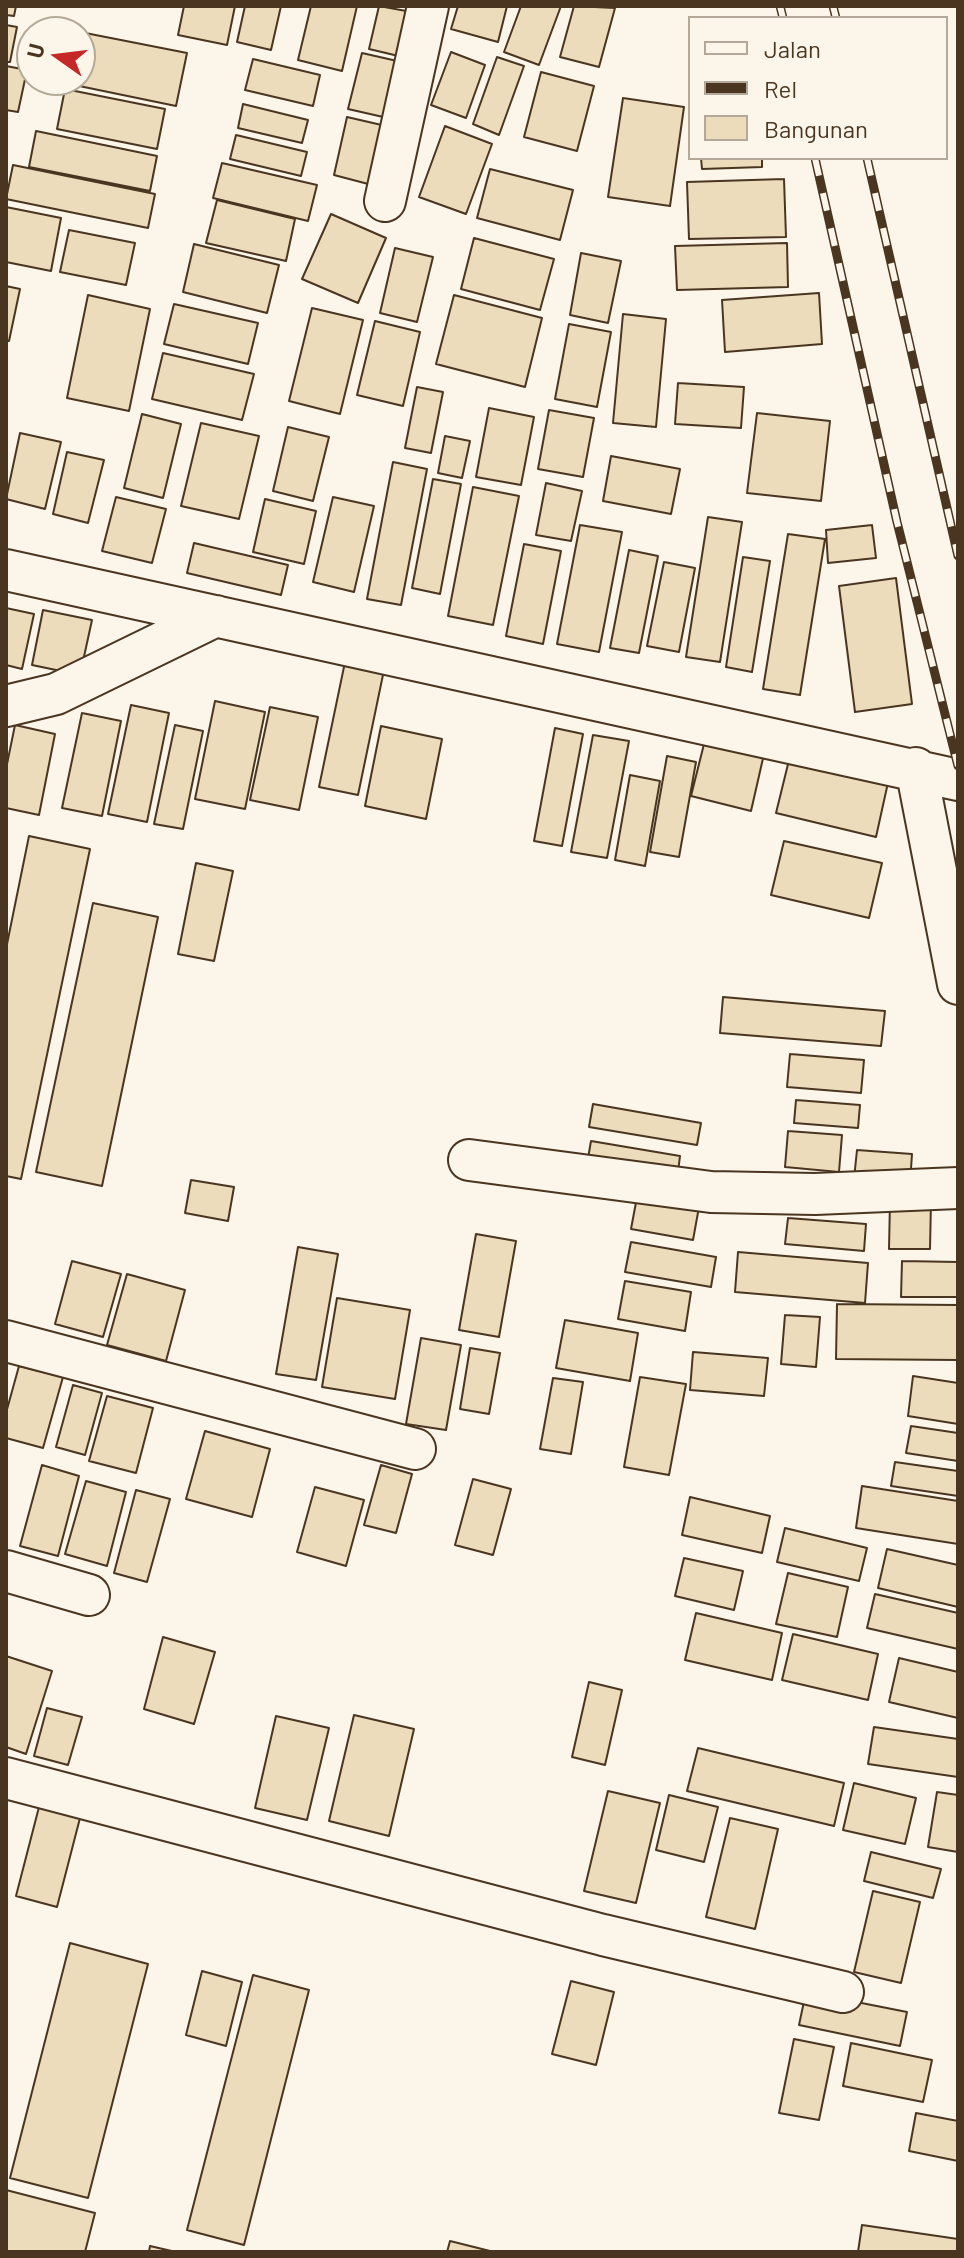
<!DOCTYPE html>
<style>
body{margin:0}
#map{position:relative;width:964px;height:2258px;overflow:hidden;background:#fbf6e9;font-family:Barlow,sans-serif}
canvas{display:block}
.frame{position:absolute;inset:0;border:8px solid #4a3520;pointer-events:none}
.legend{position:absolute;left:688px;top:16px;width:260px;height:144px;box-sizing:border-box;background:#fbf6e9;border:2px solid #b4a999;margin:0;padding:10px 14px;list-style:none;font-size:24px;color:#4a3520}
.legend li{display:flex;align-items:center;gap:16px;height:40px}
.legend b{width:40px;border:2px solid #b4a999}
.north{position:absolute;left:16px;top:16px;width:80px;height:80px;box-sizing:border-box;background:#fbf6e9;border:2px solid #b4a999;border-radius:50%;rotate:284deg;font-size:22px;font-weight:700;line-height:32px;text-align:center;color:#4a3520}
.north::after{content:'';display:block;margin:auto;width:28px;height:36px;background:#c62828;clip-path:polygon(50% 0,100% 100%,50% 72%,0 100%)}
</style>
<div id="map">
<canvas width="964" height="2258"></canvas>
<div class="frame"></div>
<ul class="legend">
<li><b style="height:10px;background:#fbf6e9"></b>Jalan</li>
<li><b style="height:10px;background:#4a3520"></b>Rel</li>
<li><b style="height:22px;background:#ecdcbc"></b>Bangunan</li>
</ul>
<div class="north">U</div>
</div>
<script>
const context = document.querySelector('canvas').getContext('2d');
context.lineJoin = 'round';
function fillPath(path, color) { context.fillStyle = color; context.fill(path, 'evenodd'); }
const toPath = rows => new Path2D(rows.map(r => 'M' + r).join(''));
function stroke(path, color, width, dash) { context.strokeStyle = color; context.lineWidth = width; context.lineCap = dash ? 'butt' : 'round'; context.setLineDash(dash || []); context.stroke(path); }
const building = toPath([
 [6,6,16,6,14,16,6,15,6,6],
 [184,6,235,6,227,45,178,35,184,6],
 [245,6,281,6,271,50,237,42,245,6],
 [311,6,357,6,342,71,298,60,311,6],
 [379,6,417,13,407,58,369,49,379,6],
 [458,6,507,6,498,42,451,29,458,6],
 [521,6,561,6,539,65,504,52,521,6],
 [574,6,615,8,599,67,560,57,574,6],
 [6,25,17,27,10,62,6,62,6,25],
 [65,29,187,53,176,106,55,81,80,80,80,32,65,32,65,29],
 [451,52,485,65,466,118,431,105,451,52],
 [362,53,406,63,392,119,348,109,362,53],
 [497,57,524,66,499,135,473,124,497,57],
 [253,59,320,75,313,106,245,90,253,59],
 [6,66,27,70,18,112,6,110,6,66],
 [541,72,594,86,577,151,524,137,541,72],
 [65,89,165,109,157,149,57,129,65,89],
 [623,98,684,107,670,206,608,197,623,98],
 [243,104,308,120,302,143,238,128,243,104],
 [347,117,386,126,372,185,334,175,347,117],
 [445,126,492,144,466,214,419,197,445,126],
 [36,131,157,156,150,191,29,167,36,131],
 [236,135,307,152,301,176,230,159,236,135],
 [701,158,762,158,762,167,702,169,701,158],
 [222,163,317,185,308,221,213,198,222,163],
 [13,165,155,194,148,228,6,199,13,165],
 [490,169,573,190,560,240,477,218,490,169],
 [784,179,786,237,689,239,687,182,784,179],
 [217,200,295,219,286,261,206,243,217,200],
 [6,207,61,218,51,271,6,262,6,207],
 [331,214,386,238,358,303,302,279,331,214],
 [69,230,135,243,126,285,60,272,69,230],
 [474,238,554,259,540,310,461,289,474,238],
 [787,243,788,287,677,290,675,246,787,243],
 [194,244,279,265,267,313,183,292,194,244],
 [395,248,433,257,417,322,380,313,395,248],
 [581,253,621,261,608,323,570,315,581,253],
 [6,286,20,289,9,341,6,341,6,286],
 [819,293,822,344,725,352,722,300,819,293],
 [88,295,150,309,129,411,67,398,88,295],
 [454,295,542,318,525,387,436,364,454,295],
 [174,304,258,323,248,364,164,344,174,304],
 [312,308,363,320,340,414,289,401,312,308],
 [623,314,666,319,656,427,613,423,623,314],
 [375,321,420,332,403,406,357,395,375,321],
 [569,324,611,332,597,407,555,399,569,324],
 [163,353,254,374,242,420,152,399,163,353],
 [678,383,744,387,741,428,675,424,678,383],
 [417,387,443,392,431,453,405,448,417,387],
 [489,408,534,417,521,485,476,477,489,408],
 [549,410,594,418,583,477,538,469,549,410],
 [757,413,830,421,821,501,747,493,757,413],
 [142,414,181,424,163,498,124,488,142,414],
 [201,423,259,436,239,519,181,506,201,423],
 [288,427,329,437,313,501,273,491,288,427],
 [20,433,61,442,45,509,6,499,20,433],
 [445,436,470,441,462,478,438,473,445,436],
 [67,452,104,460,88,523,53,514,67,452],
 [611,456,680,469,671,514,603,501,611,456],
 [393,462,427,469,401,605,367,599,393,462],
 [433,479,461,484,440,594,412,588,433,479],
 [546,483,582,491,571,541,536,535,546,483],
 [473,487,519,496,493,625,448,616,473,487],
 [116,497,166,509,152,563,102,551,116,497],
 [333,497,374,506,354,592,313,582,333,497],
 [265,499,316,511,304,564,253,552,265,499],
 [708,517,742,522,720,662,686,657,708,517],
 [580,525,622,532,599,652,557,644,580,525],
 [872,525,876,558,828,563,826,530,872,525],
 [788,534,825,539,800,695,763,689,788,534],
 [194,543,288,565,281,595,187,573,194,543],
 [524,544,561,551,543,644,506,636,524,544],
 [629,550,658,556,639,653,610,648,629,550],
 [743,557,770,561,752,672,726,667,743,557],
 [664,562,695,568,679,652,647,646,664,562],
 [896,578,912,704,855,712,839,586,896,578],
 [6,608,34,614,22,669,6,665,6,608],
 [43,610,92,620,80,675,32,665,43,610],
 [345,662,384,670,358,795,319,787,345,662],
 [215,701,265,712,245,809,195,799,215,701],
 [131,705,169,713,147,822,108,814,131,705],
 [270,707,318,717,299,810,250,800,270,707],
 [82,713,121,721,102,816,62,808,82,713],
 [15,725,55,734,39,815,6,808,6,769,15,725],
 [175,725,203,731,183,829,154,824,175,725],
 [381,726,442,739,426,819,365,806,381,726],
 [555,728,583,734,562,846,534,841,555,728],
 [593,735,629,741,607,858,571,852,593,735],
 [705,740,764,754,751,811,691,796,705,740],
 [667,756,696,762,679,857,650,852,667,756],
 [790,756,889,778,876,837,776,813,790,756],
 [630,775,660,781,645,866,615,860,630,775],
 [29,836,90,849,21,1179,6,1176,6,949,29,836],
 [784,841,882,863,869,918,771,895,784,841],
 [196,863,233,871,214,961,178,954,196,863],
 [93,903,158,917,102,1186,36,1172,93,903],
 [723,997,885,1011,881,1046,720,1033,723,997],
 [790,1054,864,1060,861,1093,787,1087,790,1054],
 [796,1100,860,1105,858,1128,794,1123,796,1100],
 [593,1104,701,1123,697,1145,589,1127,593,1104],
 [788,1131,842,1135,839,1172,785,1167,788,1131],
 [591,1141,680,1156,677,1180,587,1164,591,1141],
 [857,1150,912,1154,910,1183,854,1179,857,1150],
 [191,1180,234,1187,228,1221,185,1213,191,1180],
 [637,1197,699,1207,693,1240,631,1229,637,1197],
 [890,1201,931,1201,930,1249,889,1249,890,1201],
 [788,1218,866,1224,864,1251,785,1244,788,1218],
 [476,1234,516,1241,499,1337,459,1330,476,1234],
 [631,1242,716,1257,711,1287,625,1272,631,1242],
 [298,1247,338,1254,316,1380,276,1374,298,1247],
 [738,1252,868,1263,865,1303,735,1292,738,1252],
 [72,1261,121,1274,103,1337,55,1324,72,1261],
 [902,1261,958,1262,958,1297,901,1297,902,1261],
 [127,1274,185,1290,166,1361,107,1345,127,1274],
 [625,1281,691,1292,685,1331,618,1319,625,1281],
 [337,1298,410,1310,395,1399,322,1387,337,1298],
 [837,1304,958,1305,958,1360,836,1359,837,1304],
 [785,1315,820,1317,816,1367,781,1364,785,1315],
 [565,1320,638,1333,630,1381,556,1368,565,1320],
 [421,1338,461,1345,446,1430,406,1424,421,1338],
 [470,1348,500,1353,489,1414,460,1409,470,1348],
 [693,1352,768,1358,764,1396,690,1390,693,1352],
 [19,1366,63,1377,43,1448,6,1438,6,1413,19,1366],
 [913,1376,958,1383,958,1424,908,1416,913,1376],
 [640,1377,686,1384,669,1475,624,1467,640,1377],
 [553,1378,583,1382,571,1454,540,1449,553,1378],
 [73,1385,102,1393,85,1455,56,1447,73,1385],
 [107,1396,153,1408,136,1473,89,1461,107,1396],
 [911,1426,958,1433,958,1461,906,1453,911,1426],
 [205,1431,270,1449,252,1517,186,1499,205,1431],
 [895,1462,958,1471,958,1496,891,1486,895,1462],
 [42,1465,79,1476,58,1556,20,1546,42,1465],
 [381,1465,412,1474,396,1533,364,1525,381,1465],
 [473,1479,511,1489,493,1555,455,1545,473,1479],
 [86,1481,126,1492,107,1566,65,1554,86,1481],
 [862,1486,958,1501,958,1544,856,1528,862,1486],
 [315,1487,364,1500,346,1566,297,1552,315,1487],
 [136,1490,170,1499,147,1582,114,1573,136,1490],
 [690,1497,770,1516,762,1553,682,1535,690,1497],
 [785,1528,867,1548,859,1581,777,1562,785,1528],
 [887,1549,958,1565,958,1607,878,1588,887,1549],
 [684,1558,743,1571,734,1610,675,1596,684,1558],
 [788,1573,848,1587,837,1637,776,1624,788,1573],
 [875,1594,958,1613,958,1649,867,1628,875,1594],
 [696,1613,782,1633,772,1680,685,1660,696,1613],
 [793,1634,878,1654,868,1700,782,1680,793,1634],
 [163,1637,215,1652,194,1724,144,1709,163,1637],
 [6,1656,52,1671,26,1754,6,1747,6,1656],
 [899,1658,958,1672,958,1718,889,1702,899,1658],
 [589,1682,622,1690,605,1765,572,1757,589,1682],
 [47,1708,82,1717,68,1765,34,1756,47,1708],
 [354,1715,414,1729,389,1836,329,1821,354,1715],
 [276,1716,329,1728,307,1820,255,1808,276,1716],
 [874,1727,958,1739,958,1777,868,1764,874,1727],
 [698,1748,844,1783,834,1826,687,1791,698,1748],
 [854,1783,916,1798,905,1844,843,1830,854,1783],
 [608,1791,660,1803,636,1903,584,1891,608,1791],
 [937,1792,958,1795,958,1852,928,1847,937,1792],
 [669,1795,718,1807,704,1862,656,1850,669,1795],
 [39,1807,80,1818,57,1907,16,1896,39,1807],
 [730,1818,778,1829,755,1929,706,1917,730,1818],
 [871,1852,941,1869,933,1898,864,1881,871,1852],
 [873,1891,920,1902,901,1983,854,1972,873,1891],
 [70,1943,148,1964,88,2198,10,2178,70,1943],
 [202,1971,242,1982,226,2046,186,2035,202,1971],
 [253,1975,309,1990,244,2245,187,2230,253,1975],
 [571,1981,614,1992,596,2065,552,2054,571,1981],
 [806,1992,907,2012,900,2046,799,2025,806,1992],
 [794,2039,834,2047,819,2120,779,2113,794,2039],
 [851,2043,932,2060,923,2102,843,2086,851,2043],
 [916,2113,958,2121,958,2161,909,2151,916,2113],
 [6,2190,95,2213,85,2252,6,2252,6,2190],
 [862,2225,958,2239,958,2252,858,2252,862,2225],
 [450,2241,494,2252,447,2252,450,2241],
 [150,2246,176,2252,149,2252,150,2246]
]);
fillPath(building, '#ecdcbc');
stroke(building, '#4a3520', 2);
const minor = toPath([
 [385,201,428,6],
 [6,570,958,780],
 [6,706,56,694,216,616],
 [916,768,958,984],
 [469,1160,711,1192,815,1194,958,1188],
 [6,1341,415,1449],
 [6,1571,89,1595],
 [6,1778,603,1935,843,1992]
]);
stroke(minor, '#4a3520', 44);
stroke(minor, '#fbf6e9', 40);
const rail = toPath([
 [780,6,783,18],
 [833,6,836,18],
 [815,158,897,522,958,766],
 [867,158,958,556]
]);
stroke(rail, '#4a3520', 9);
stroke(rail, '#fbf6e9', 6, [18]);
</script>
